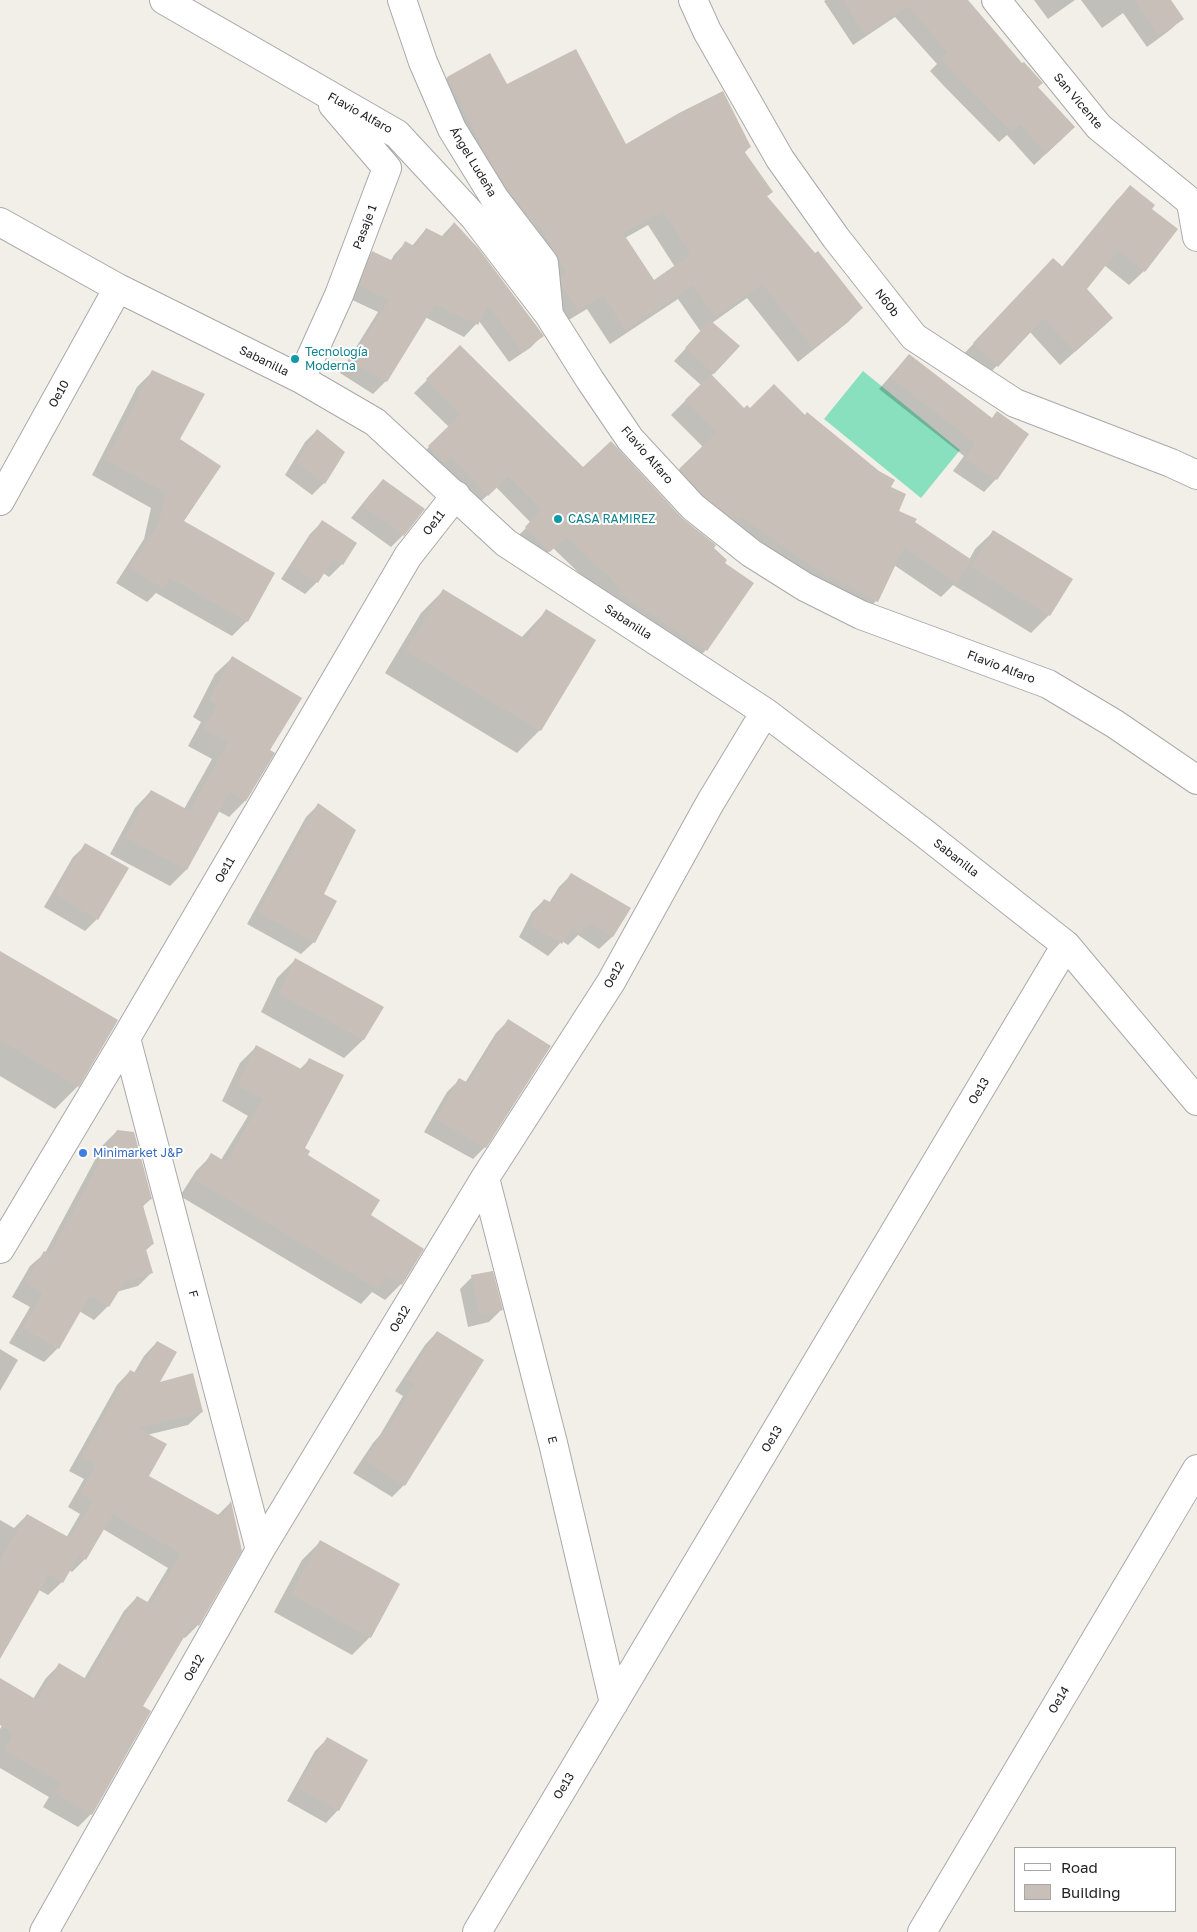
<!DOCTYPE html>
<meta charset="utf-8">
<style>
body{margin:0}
#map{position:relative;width:1197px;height:1932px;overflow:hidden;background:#f2efe9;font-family:"Golos Text",sans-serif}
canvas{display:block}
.legend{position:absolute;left:1014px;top:1847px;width:162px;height:65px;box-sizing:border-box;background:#fff;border:1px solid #a7a7a7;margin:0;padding:6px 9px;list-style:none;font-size:15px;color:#222}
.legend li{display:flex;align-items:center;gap:10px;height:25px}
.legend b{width:25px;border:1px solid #a7a7a7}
</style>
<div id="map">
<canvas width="1197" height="1932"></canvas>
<ul class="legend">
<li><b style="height:6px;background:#fff"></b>Road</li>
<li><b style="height:14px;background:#c7bfb8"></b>Building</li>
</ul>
</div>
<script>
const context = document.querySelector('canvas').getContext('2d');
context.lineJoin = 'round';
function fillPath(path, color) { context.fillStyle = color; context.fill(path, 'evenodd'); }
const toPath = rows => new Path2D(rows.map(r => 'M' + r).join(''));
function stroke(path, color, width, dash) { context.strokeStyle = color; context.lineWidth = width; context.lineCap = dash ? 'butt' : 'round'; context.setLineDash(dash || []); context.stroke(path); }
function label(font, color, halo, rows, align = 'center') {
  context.font = font + ' "Golos Text",sans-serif'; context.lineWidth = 4; context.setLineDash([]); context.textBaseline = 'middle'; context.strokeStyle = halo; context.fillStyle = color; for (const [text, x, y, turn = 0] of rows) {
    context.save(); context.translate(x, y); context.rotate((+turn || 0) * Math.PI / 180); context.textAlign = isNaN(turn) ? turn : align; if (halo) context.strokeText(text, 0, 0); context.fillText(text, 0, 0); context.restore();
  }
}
fillPath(toPath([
 [863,371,960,450,921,498,824,419]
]), '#88e0be');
fillPath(toPath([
 [826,0,966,0,1036,87,1062,139,1034,165,1007,135,999,142,943,85,930,71,937,64,895,17,853,45,824,1],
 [1034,0,1075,0,1048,19],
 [1081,0,1169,0,1182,19,1170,30,1147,47,1123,13,1102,28],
 [489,55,507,86,625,146,750,147,744,153,772,192,766,197,862,308,847,323,798,362,747,298,712,323,738,347,711,376,744,410,804,417,890,487,897,512,969,560,975,549,994,531,1049,615,1031,633,953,585,941,597,894,565,876,601,862,616,665,484,703,447,671,415,701,385,674,361,701,332,678,299,610,344,587,309,562,324,432,93,447,78],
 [648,225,675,267,654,281,625,238],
 [1130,187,1150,209,1144,271,1129,285,1104,265,1085,289,1097,332,1060,365,1030,332,983,380,960,358,1039,274,1061,268,1116,201],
 [454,223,542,336,530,348,509,362,479,321,464,337,425,317,386,381,373,394,340,373,378,312,348,298,360,265,372,253,390,262,394,255,406,242,412,246,426,229,441,237],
 [460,347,583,469,681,519,712,549,723,563,752,583,706,650,693,663,609,602,553,548,537,563,514,540,531,523,496,487,475,507,417,459,449,427,414,393],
 [909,355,991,419,1027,434,996,479,984,492,953,471,964,456,879,389],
 [152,372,178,440,182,522,247,621,232,636,156,593,147,602,116,583,144,539,151,508,92,475,137,387],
 [317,430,343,452,324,483,312,495,285,475,305,442],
 [383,481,403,535,391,547,351,518,371,493],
 [322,522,356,543,342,564,329,577,323,573,317,582,305,594,281,579,310,534],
 [443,591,521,638,546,611,595,641,540,730,517,753,385,673,421,613],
 [232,658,268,751,273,753,245,801,229,817,218,811,186,870,170,886,110,854,135,808,151,791,184,809,212,759,188,746,201,722,193,717,215,674],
 [318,805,323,895,314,942,301,954,247,924,306,817],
 [86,845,97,919,85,931,44,907,73,857],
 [571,875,629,908,612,937,599,949,578,935,568,945,562,941,548,956,519,937,532,912,544,900,549,903,559,887],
 [0,953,78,1086,55,1109,0,1076],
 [295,960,382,1007,363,1040,344,1058,261,1012,277,978],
 [508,1021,485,1147,473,1159,424,1132,447,1092,459,1080,465,1083,496,1033],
 [256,1047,299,1070,310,1059,303,1148,306,1156,369,1215,422,1249,401,1284,385,1300,372,1292,361,1304,180,1196,196,1171,212,1155,221,1160,248,1116,222,1101,240,1063],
 [117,1131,151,1199,142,1207,153,1244,145,1251,152,1272,138,1286,116,1292,108,1306,94,1320,79,1311,58,1348,44,1362,9,1343,30,1307,12,1297,30,1266,45,1253,103,1145],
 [472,1277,501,1310,489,1322,468,1327,460,1289],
 [437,1332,404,1485,392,1497,353,1473,373,1443,380,1435,403,1396,395,1391,425,1345],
 [157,1342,158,1384,202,1412,188,1425,147,1435,147,1476,217,1516,230,1503,198,1625,185,1638,183,1637,142,1707,91,1814,78,1827,43,1807,49,1797,0,1768,0,1729,13,1708,33,1699,46,1678,59,1665,84,1679,124,1611,137,1597,147,1603,168,1568,103,1529,85,1559,72,1572,69,1570,62,1582,48,1595,39,1590,0,1657,0,1520,14,1528,27,1515,66,1538,80,1514,68,1507,84,1479,69,1471,117,1385,130,1371,134,1373,144,1356],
 [0,1349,18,1360,0,1391],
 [320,1542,370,1637,352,1655,274,1612,302,1560],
 [327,1739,338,1810,326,1823,287,1801,315,1751]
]), '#0003');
fillPath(toPath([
 [843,0,968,0,1022,63,1024,62,1043,83,1038,87,1075,127,1046,154,1020,124,1011,131,954,73,941,58,948,52,908,6,865,34],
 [1134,0,1171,0,1184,19,1159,36],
 [576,49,626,144,679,113,723,91,751,147,744,151,773,192,767,196,815,253,818,251,863,308,813,348,762,284,715,317,693,285,625,330,603,295,578,310,562,285,561,276,566,273,556,254,540,225,536,227,508,190,486,155,461,102,447,77,490,53,507,84],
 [663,211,691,254,654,280,623,233],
 [1130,185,1155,205,1152,209,1178,229,1145,272,1118,250,1087,289,1113,318,1075,352,1044,318,998,367,973,343,1053,258,1063,267],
 [454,222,479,249,544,336,522,351,488,305,478,325,435,304,387,382,351,361,389,300,359,285,372,251,395,262,405,241,416,247,426,228,446,238],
 [710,320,740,346,714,374,685,348],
 [460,345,583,467,611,441,682,518,716,545,714,548,727,560,725,563,754,583,707,651,618,593,621,589,566,536,550,552,525,527,542,509,509,476,488,496,451,457,445,463,428,446,461,414,426,379],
 [909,354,992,418,997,411,1029,434,997,480,965,459,975,443,890,377],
 [152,370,205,394,180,439,221,466,184,521,275,573,248,622,170,578,163,588,130,568,159,523,166,493,106,460],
 [711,374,744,408,747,405,750,408,774,384,805,415,807,412,879,471,895,480,891,487,906,494,899,511,917,519,915,522,972,560,957,583,904,547,878,602,846,586,816,569,741,517,737,522,704,496,679,469,717,432,685,400],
 [317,429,345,452,325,484,297,463],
 [383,479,425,509,404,536,362,505],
 [322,520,357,543,343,565,333,559,318,583,292,566],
 [993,530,1073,579,1050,616,971,567],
 [443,589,527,640,546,609,596,640,541,731,406,650],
 [232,656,302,698,270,750,275,753,246,801,230,792,187,870,125,837,151,790,190,811,228,742,204,729,217,705,209,700],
 [318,803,356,830,324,894,337,901,315,943,258,912],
 [85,843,129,868,98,920,55,894],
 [571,873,631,908,613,937,590,923,581,934,572,928,562,944,530,925,544,899,552,903],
 [0,951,118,1020,79,1087,0,1040],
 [295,958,384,1007,364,1040,279,994],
 [508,1019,551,1046,486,1148,436,1119,459,1078,468,1083],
 [256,1045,303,1070,309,1058,344,1075,305,1148,310,1151,308,1155,380,1200,371,1215,424,1249,402,1285,386,1275,378,1289,195,1180,211,1153,226,1162,263,1099,237,1085],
 [117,1130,134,1132,152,1199,142,1202,154,1244,145,1246,153,1273,125,1281,109,1307,90,1295,59,1349,23,1328,43,1293,25,1283,44,1251,50,1254],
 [493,1271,503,1310,480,1315,471,1275],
 [437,1331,484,1360,405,1486,365,1461,385,1429,387,1430,415,1384,407,1379],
 [157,1341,177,1352,160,1382,193,1373,203,1412,137,1428,167,1444,149,1476,222,1517,231,1501,242,1551,199,1626,193,1622,143,1706,151,1711,92,1815,56,1793,62,1783,4,1750,14,1734,0,1725,0,1678,37,1700,59,1663,88,1680,137,1596,151,1604,181,1554,113,1514,86,1560,79,1555,63,1583,49,1574,0,1659,0,1560,27,1514,70,1538,93,1500,80,1494,96,1465,82,1457,130,1370,138,1374],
 [320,1540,400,1584,371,1638,291,1594],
 [327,1737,368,1760,339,1811,298,1788]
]), '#c7bfb8');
const minor = toPath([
 [164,0,397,134,474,217,549,315,590,380,630,439,693,507,751,553,805,587,861,615,1048,684,1115,724,1197,780],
 [402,0,423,62,452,129,495,199,544,263,549,315],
 [693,0,707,31,780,159,836,238,914,337,1015,403,1171,463,1197,475],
 [996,0,1099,127,1197,207],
 [1191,203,1197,237],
 [0,222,118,288,301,379,375,422,506,543,765,712,924,833,1066,945,1197,1101],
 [301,379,339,295,387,168,333,105],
 [0,501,118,288],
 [126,1038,260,1550],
 [485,1178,553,1443,614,1703],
 [0,1249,126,1038,408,556,456,495],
 [44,1932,260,1550,485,1178,611,982,710,803,765,712],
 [477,1932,1066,945],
 [922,1932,1197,1469]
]);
stroke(minor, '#a9a9a9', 30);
stroke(minor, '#fff', 28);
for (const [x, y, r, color] of [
 [295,359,5,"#0f9aa8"],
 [558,519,5,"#0f9aa8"],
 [83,1153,5,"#3f7fe0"]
]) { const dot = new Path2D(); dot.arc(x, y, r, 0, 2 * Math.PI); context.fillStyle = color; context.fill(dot); stroke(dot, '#fff', 2); }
label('12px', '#222', '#fff', [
 ["San Vicente",1078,101,50],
 ["Flavio Alfaro",360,113,29],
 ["Ángel Ludeña",473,162,59],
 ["Pasaje 1",365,227,-69],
 ["N60b",887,303,52],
 ["Sabanilla",264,361,26],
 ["Oe10",59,394,-61],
 ["Flavio Alfaro",647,455,49],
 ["Oe11",434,523,-52],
 ["Sabanilla",628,622,33],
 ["Flavio Alfaro",1001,667,21],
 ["Sabanilla",956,858,38],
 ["Oe11",225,870,-60],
 ["Oe12",614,975,-60],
 ["Oe13",979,1091,-59],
 ["F",193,1294,75],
 ["Oe12",400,1319,-59],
 ["Oe13",772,1439,-59],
 ["E",552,1440,76],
 ["Oe12",194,1668,-60],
 ["Oe14",1059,1700,-59],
 ["Oe13",564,1786,-59]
]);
label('12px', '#0d838f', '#fff', [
 ["Tecnología",305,352],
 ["Moderna",305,366],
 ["CASA RAMIREZ",568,519]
], 'left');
label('12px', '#366cbe', '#fff', [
 ["Minimarket J&P",93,1153]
], 'left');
</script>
